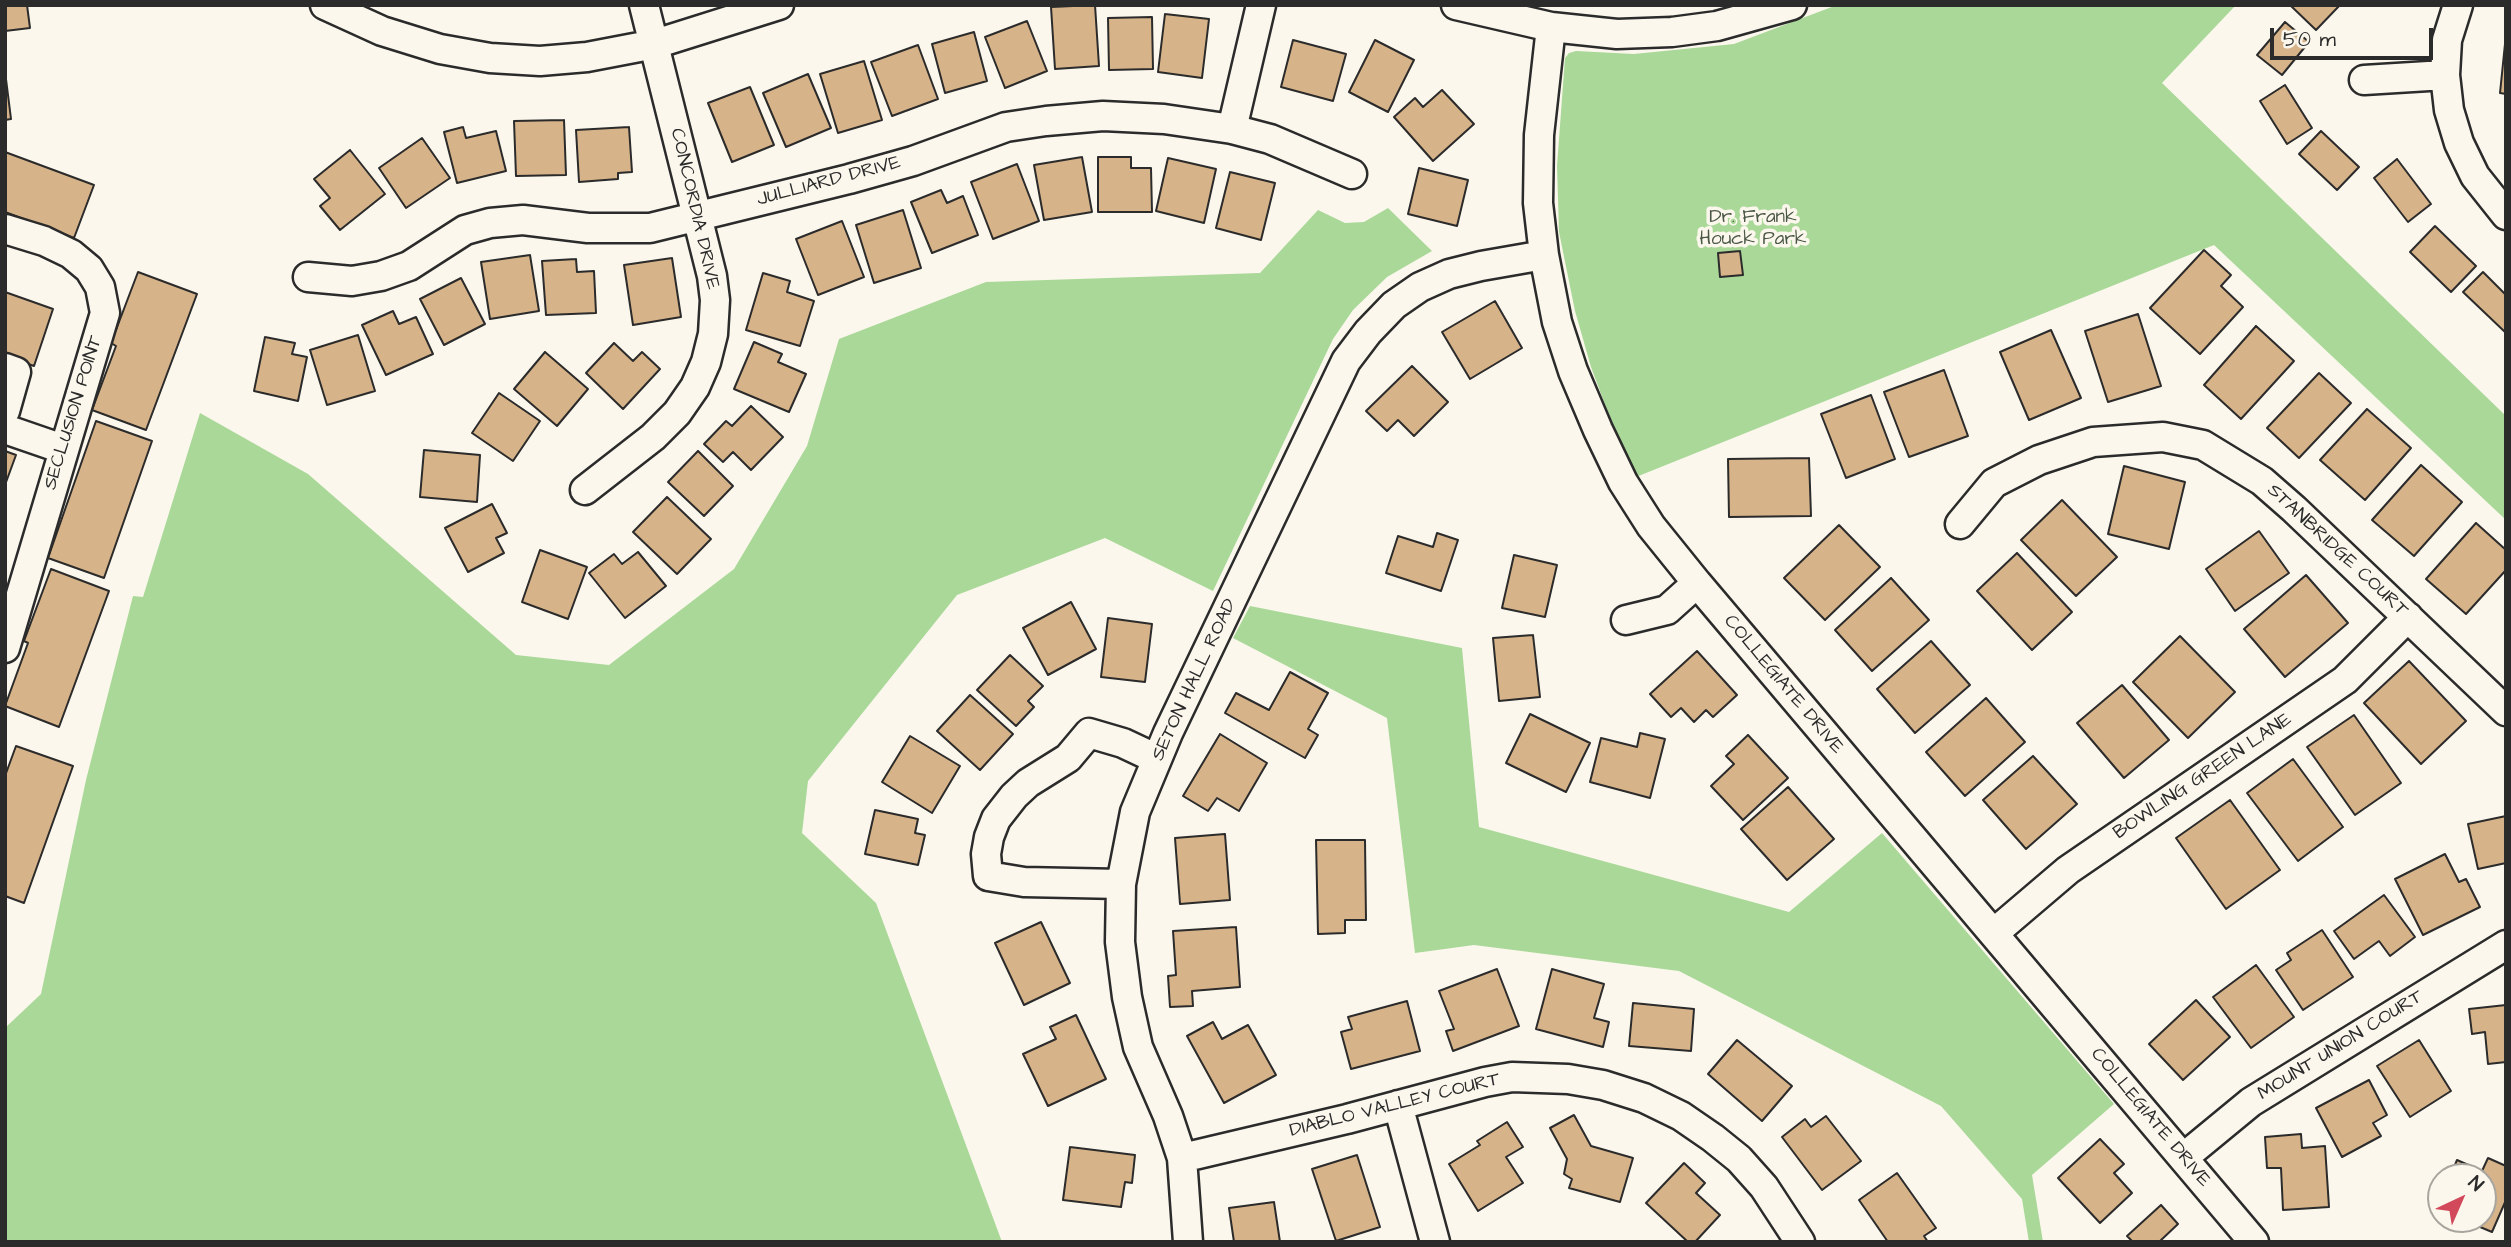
<!DOCTYPE html>
<style>
body{margin:0}
#map{position:relative;width:2511px;height:1247px;overflow:hidden;background:#fbf7ec;font-family:"Architects Daughter",sans-serif}
canvas{display:block}
.frame{position:absolute;inset:0;border:7px solid #2b2b2b;pointer-events:none}
.north{position:absolute;left:2427px;top:1163px;width:70px;height:70px;box-sizing:border-box;background:#fbf7ec;border:2px solid #a8a59f;border-radius:50%;rotate:44deg;font-size:19px;font-weight:700;line-height:28px;text-align:center;color:#2b2b2b}
.north::after{content:'';display:block;margin:auto;width:24px;height:32px;background:#d1495b;clip-path:polygon(50% 0,100% 100%,50% 72%,0 100%)}
.scale{position:absolute;left:2270px;top:28px;width:163px;height:32px;box-sizing:border-box;border:4px solid #2b2b2b;border-top:0;padding-left:9px;font-size:21px;line-height:24px;white-space:nowrap;color:#2b2b2b;-webkit-text-stroke:5px #fbf7ec;paint-order:stroke}
</style>
<div id="map">
<canvas width="2511" height="1247"></canvas>
<div class="frame"></div>
<div class="north">N</div>
<div class="scale">50 m</div>
</div>
<script>
const context = document.querySelector('canvas').getContext('2d');
context.lineJoin = 'round';
function fillPath(path, color) { context.fillStyle = color; context.fill(path, 'evenodd'); }
const toPath = rows => new Path2D(rows.map(r => 'M' + r).join(''));
function stroke(path, color, width, dash) { context.strokeStyle = color; context.lineWidth = width; context.lineCap = dash ? 'butt' : 'round'; context.setLineDash(dash || []); context.stroke(path); }
function label(font, color, halo, rows, align = 'center') {
  context.font = font + ' "Architects Daughter",sans-serif'; context.lineWidth = 7; context.setLineDash([]); context.textBaseline = 'middle'; context.strokeStyle = halo; context.fillStyle = color; for (const [text, x, y, turn = 0] of rows) {
    context.save(); context.translate(x, y); context.rotate((+turn || 0) * Math.PI / 180); context.textAlign = isNaN(turn) ? turn : align; if (halo) context.strokeText(text, 0, 0); context.fillText(text, 0, 0); context.restore();
  }
}
fillPath(toPath([
 [1837,5,2236,5,2162,83,2506,416,2506,520,2214,245,1636,477,1616,434,1591,367,1575,311,1559,232,1557,166,1565,58,1569,53,1576,51,1634,54,1734,44],
 [1388,208,1432,251,1387,277,1353,310,1333,339,1213,591,1105,538,957,595,808,781,802,833,876,903,1002,1242,5,1242,5,1028,41,994,86,780,133,596,143,597,200,413,308,474,516,655,609,665,734,569,807,446,839,339,986,282,1260,273,1318,210,1345,223,1364,222],
 [1250,606,1462,648,1479,827,1789,912,1882,833,2114,1104,2032,1175,2043,1242,2029,1242,2022,1199,1941,1106,1679,971,1474,945,1415,953,1387,718,1233,638]
]), '#a9d898');
const building = toPath([
 [5,5,27,5,30,28,5,31,5,5],
 [1095,5,1099,66,1055,69,1051,7,1095,5],
 [2290,5,2340,5,2316,30,2290,5],
 [1165,14,1209,19,1202,78,1158,72,1165,14],
 [1152,17,1153,69,1109,70,1108,18,1152,17],
 [1027,21,1047,71,1005,88,985,37,1027,21],
 [2285,22,2309,42,2282,75,2257,55,2285,22],
 [974,32,987,81,945,93,932,44,974,32],
 [2506,34,2506,94,2500,93,2506,34],
 [1293,40,1346,54,1333,101,1281,87,1293,40],
 [1375,40,1414,60,1388,112,1349,92,1375,40],
 [918,45,938,99,892,116,871,62,918,45],
 [864,61,882,120,838,133,820,74,864,61],
 [5,71,11,119,5,120,5,71],
 [808,74,831,128,786,147,763,93,808,74],
 [2285,85,2312,128,2287,144,2260,101,2285,85],
 [750,87,774,145,732,162,708,103,750,87],
 [1442,90,1474,124,1433,161,1394,117,1415,98,1423,107,1442,90],
 [564,120,566,175,516,176,514,121,564,120],
 [463,127,466,138,496,131,506,171,457,183,444,132,463,127],
 [629,127,632,172,618,173,618,179,579,182,576,130,629,127],
 [2321,131,2359,167,2337,190,2299,154,2321,131],
 [422,138,450,178,406,208,379,168,422,138],
 [350,150,385,194,340,230,320,206,330,198,314,179,350,150],
 [5,152,94,185,74,238,5,212,5,152],
 [1082,157,1092,212,1044,220,1034,165,1082,157],
 [1098,157,1131,157,1131,168,1151,168,1152,212,1098,212,1098,157],
 [1168,158,1216,169,1204,223,1156,211,1168,158],
 [2397,159,2431,204,2408,222,2374,178,2397,159],
 [1017,164,1039,221,993,239,971,182,1017,164],
 [1419,168,1468,180,1457,226,1408,214,1419,168],
 [1230,172,1275,183,1261,240,1216,228,1230,172],
 [941,190,947,203,963,196,978,235,932,253,911,202,941,190],
 [903,210,921,268,874,283,856,225,903,210],
 [842,221,864,277,818,295,796,239,842,221],
 [2435,226,2476,266,2451,292,2410,252,2435,226],
 [2204,250,2231,275,2221,286,2243,307,2200,354,2150,308,2204,250],
 [1740,251,1743,275,1720,277,1718,253,1740,251],
 [530,255,539,311,490,319,481,262,530,255],
 [672,258,681,317,633,325,624,265,672,258],
 [576,259,577,272,594,271,596,313,546,315,542,261,576,259],
 [138,272,197,294,146,430,92,410,116,346,111,343,138,272],
 [2483,272,2506,295,2505,332,2463,292,2483,272],
 [763,273,790,281,787,292,814,301,800,346,746,330,763,273],
 [461,278,485,324,444,345,420,299,461,278],
 [5,292,53,309,34,366,5,356,5,292],
 [1495,301,1522,348,1470,379,1442,332,1495,301],
 [393,311,399,324,416,317,433,354,386,375,362,325,393,311],
 [2138,314,2161,386,2108,402,2085,331,2138,314],
 [2256,326,2294,361,2241,419,2204,385,2256,326],
 [2051,330,2081,398,2029,420,2000,352,2051,330],
 [358,335,375,391,327,405,310,350,358,335],
 [265,337,295,343,292,354,307,357,298,401,254,391,265,337],
 [754,342,782,354,778,362,806,374,789,412,734,389,754,342],
 [614,343,633,361,642,352,660,369,623,409,586,373,614,343],
 [545,352,588,389,557,426,514,389,545,352],
 [1412,366,1448,402,1414,436,1398,420,1387,431,1366,411,1412,366],
 [1944,370,1968,436,1909,457,1884,392,1944,370],
 [2319,373,2351,403,2299,458,2267,428,2319,373],
 [499,393,540,421,513,461,472,433,499,393],
 [1871,395,1895,459,1846,478,1821,414,1871,395],
 [751,406,783,437,751,470,733,452,723,462,704,444,726,421,732,426,751,406],
 [2367,409,2411,448,2365,500,2320,460,2367,409],
 [96,421,152,441,104,578,48,558,96,421],
 [424,450,480,455,477,502,420,497,424,450],
 [5,451,16,455,5,485,5,451],
 [698,451,733,486,704,516,668,482,698,451],
 [1809,458,1811,516,1729,517,1728,459,1809,458],
 [2421,465,2462,502,2414,556,2372,520,2421,465],
 [2124,466,2185,482,2169,549,2108,534,2124,466],
 [667,497,711,539,677,574,633,532,667,497],
 [2062,500,2117,557,2076,596,2021,540,2062,500],
 [492,504,507,533,496,538,504,553,468,572,445,528,492,504],
 [2476,523,2506,550,2506,570,2466,614,2426,579,2476,523],
 [1839,525,1880,567,1825,620,1784,578,1839,525],
 [2259,531,2289,573,2235,611,2206,569,2259,531],
 [1437,533,1458,540,1441,591,1386,573,1398,536,1433,547,1437,533],
 [540,550,587,567,568,619,522,602,540,550],
 [638,552,666,586,625,618,589,573,614,554,622,564,638,552],
 [2017,553,2072,612,2032,650,1977,591,2017,553],
 [1514,555,1557,565,1545,617,1502,608,1514,555],
 [51,569,109,591,59,727,5,706,28,643,24,641,51,569],
 [2306,575,2348,623,2285,677,2244,629,2306,575],
 [1891,578,1929,620,1872,671,1835,630,1891,578],
 [1071,602,1096,649,1048,675,1023,628,1071,602],
 [1108,618,1152,624,1145,682,1101,677,1108,618],
 [1533,635,1540,697,1499,701,1493,638,1533,635],
 [2180,636,2235,692,2188,738,2133,682,2180,636],
 [1931,641,1970,685,1915,733,1877,689,1931,641],
 [1697,651,1737,695,1713,717,1706,710,1694,722,1681,708,1671,717,1650,694,1697,651],
 [1010,655,1043,686,1028,701,1034,707,1016,726,977,690,1010,655],
 [2409,661,2466,721,2421,764,2364,703,2409,661],
 [1290,672,1328,693,1308,729,1318,735,1305,758,1225,713,1236,693,1269,710,1290,672],
 [2122,685,2169,740,2124,778,2077,723,2122,685],
 [970,695,1013,734,980,770,937,731,970,695],
 [1986,698,2025,742,1965,796,1926,752,1986,698],
 [1530,714,1590,743,1566,792,1506,763,1530,714],
 [2354,715,2401,783,2355,815,2307,747,2354,715],
 [1640,733,1665,739,1650,798,1590,782,1601,738,1637,747,1640,733],
 [1220,734,1267,763,1239,811,1217,798,1208,811,1183,796,1220,734],
 [1748,735,1788,778,1743,820,1711,786,1734,764,1726,756,1748,735],
 [910,736,960,766,932,813,882,782,910,736],
 [16,746,73,766,24,903,5,896,5,776,16,746],
 [2033,756,2077,804,2026,849,1983,800,2033,756],
 [2293,759,2343,827,2298,861,2247,793,2293,759],
 [1788,787,1834,839,1787,880,1741,829,1788,787],
 [2230,800,2280,870,2226,909,2176,838,2230,800],
 [875,810,918,819,915,833,925,835,918,865,865,854,875,810],
 [2506,816,2506,863,2478,869,2468,824,2506,816],
 [1225,834,1230,900,1180,904,1175,838,1225,834],
 [1316,840,1365,840,1366,920,1345,920,1345,933,1318,934,1316,840],
 [2445,854,2459,882,2466,879,2480,907,2423,935,2395,879,2445,854],
 [2384,895,2415,937,2390,956,2379,941,2354,959,2334,931,2384,895],
 [1041,922,1070,983,1024,1005,995,943,1041,922],
 [1236,927,1240,987,1192,991,1193,1006,1170,1007,1168,976,1176,975,1173,931,1236,927],
 [2322,930,2353,977,2303,1010,2276,970,2291,960,2287,953,2322,930],
 [2256,965,2294,1017,2251,1048,2213,997,2256,965],
 [1497,969,1519,1026,1453,1051,1446,1031,1454,1029,1439,991,1497,969],
 [1552,969,1604,984,1594,1018,1609,1022,1603,1047,1536,1029,1552,969],
 [2196,1000,2230,1037,2183,1080,2149,1044,2196,1000],
 [1407,1001,1420,1051,1351,1069,1341,1032,1352,1029,1348,1017,1407,1001],
 [1633,1003,1694,1009,1691,1051,1629,1046,1633,1003],
 [2506,1005,2506,1062,2488,1064,2485,1032,2472,1034,2469,1009,2506,1005],
 [1076,1015,1106,1079,1048,1106,1023,1054,1056,1039,1050,1027,1076,1015],
 [1213,1022,1222,1039,1248,1025,1276,1075,1224,1103,1187,1036,1213,1022],
 [1737,1040,1792,1086,1762,1121,1708,1074,1737,1040],
 [2419,1040,2451,1091,2410,1117,2377,1066,2419,1040],
 [2369,1080,2387,1115,2373,1123,2381,1136,2342,1157,2316,1108,2369,1080],
 [1574,1115,1591,1146,1633,1158,1620,1202,1569,1188,1572,1179,1564,1174,1567,1159,1550,1128,1574,1115],
 [1826,1116,1861,1161,1822,1190,1782,1137,1805,1119,1811,1127,1826,1116],
 [1507,1122,1523,1147,1506,1157,1523,1183,1478,1211,1449,1164,1480,1145,1477,1141,1507,1122],
 [2301,1134,2302,1148,2325,1146,2329,1207,2283,1210,2281,1168,2267,1168,2265,1137,2301,1134],
 [2100,1139,2124,1164,2114,1173,2132,1193,2100,1223,2058,1178,2100,1139],
 [1070,1147,1135,1155,1132,1183,1125,1182,1121,1207,1063,1200,1070,1147],
 [1357,1155,1380,1227,1336,1241,1312,1169,1357,1155],
 [2488,1158,2506,1166,2506,1200,2492,1232,2461,1219,2483,1219,2483,1177,2450,1177,2457,1160,2482,1171,2488,1158],
 [1684,1163,1705,1183,1696,1193,1720,1215,1695,1242,1688,1242,1646,1203,1684,1163],
 [1897,1173,1936,1228,1924,1236,1928,1242,1888,1242,1859,1200,1897,1173],
 [1274,1202,1280,1242,1234,1242,1229,1208,1274,1202],
 [2161,1205,2178,1224,2159,1242,2133,1242,2127,1236,2161,1205]
]);
fillPath(building, '#d7b389');
stroke(building, '#2b2b2b', 2);
const minor = toPath([
 [325,5,382,31,440,49,490,58,540,61,587,57,655,44,779,5],
 [1456,5,1551,27,1617,34,1672,32,1717,26,1792,5],
 [2458,5,2447,40,2445,75,2449,110,2459,143,2475,176,2506,215],
 [1551,27,1539,135,1538,203,1544,255,1557,322,1573,371,1598,430,1623,482,1651,526,1697,583,2254,1242],
 [2364,80,2445,75],
 [1232,129,1261,5],
 [5,229,44,241,71,254,89,269,100,287,105,313,5,648],
 [308,277,352,281,381,276,409,266,465,230,490,223,523,220,588,228,650,228,849,179,913,161,1006,127,1046,121,1103,116,1164,119,1232,129,1270,139,1352,174],
 [5,368,16,372,5,411],
 [5,429,63,449],
 [585,490,653,437,677,413,695,387,706,362,713,334,715,300,712,276,644,5],
 [1960,524,1994,483,2039,460,2093,442,2163,437,2203,445,2262,481,2294,509,2506,711],
 [1626,620,1667,610,1697,583],
 [1121,884,1024,882,988,876,986,854,989,837,996,819,1014,796,1028,783,1068,758,1089,733,1123,743,1157,759],
 [1994,933,2068,870,2345,680,2408,617],
 [1398,1105,1435,1242],
 [1182,1158,1347,1119,1485,1082,1512,1077,1568,1079,1603,1085,1644,1098,1681,1116,1713,1138,1739,1159,1764,1187,1800,1242],
 [2183,1158,2251,1102,2506,945],
 [1188,1242,1182,1158,1168,1116,1138,1047,1127,997,1120,942,1121,884,1135,812,1168,733,1346,361,1368,332,1394,305,1420,287,1449,274,1481,266,1544,255]
]);
stroke(minor, '#2b2b2b', 33);
stroke(minor, '#fbf7ec', 28);
label('19px', '#2b2b2b', '#fbf7ec', [
 ["JULLIARD DRIVE",829,182,-15],
 ["CONCORDIA DRIVE",694,209,77],
 ["SECLUSION POINT",74,413,-73],
 ["STANBRIDGE COURT",2337,551,43],
 ["SETON HALL ROAD",1195,680,-65],
 ["COLLEGIATE DRIVE",1783,685,50],
 ["BOWLING GREEN LANE",2203,777,-34],
 ["MOUNT UNION COURT",2341,1046,-32],
 ["DIABLO VALLEY COURT",1395,1106,-14],
 ["COLLEGIATE DRIVE",2150,1118,50]
]);
label('19px', '#4a5646', '#fbf7ec', [
 ["Dr. Frank",1753,218],
 ["Houck Park",1753,240]
]);
</script>
